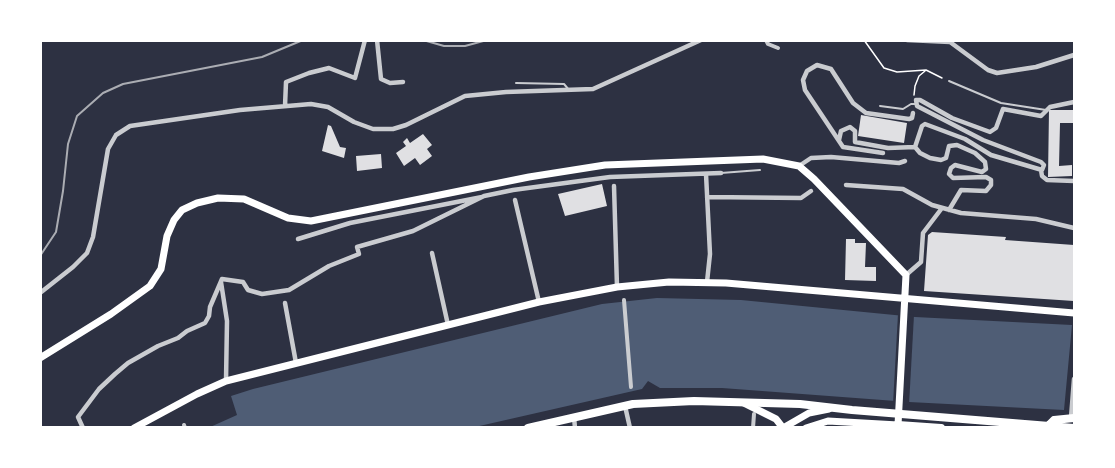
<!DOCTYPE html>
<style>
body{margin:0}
#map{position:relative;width:1115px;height:468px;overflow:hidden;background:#2d3142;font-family:Signika,sans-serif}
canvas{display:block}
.frame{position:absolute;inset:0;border:42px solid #fff;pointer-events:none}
</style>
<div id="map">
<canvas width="1115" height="468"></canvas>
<div class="frame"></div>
</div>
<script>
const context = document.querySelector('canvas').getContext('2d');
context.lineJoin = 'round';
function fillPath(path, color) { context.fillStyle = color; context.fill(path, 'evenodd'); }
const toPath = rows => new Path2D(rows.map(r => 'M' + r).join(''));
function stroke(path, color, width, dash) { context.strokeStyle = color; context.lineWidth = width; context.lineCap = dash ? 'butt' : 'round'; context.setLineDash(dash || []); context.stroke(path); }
fillPath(toPath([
 [657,298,741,300,915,317,1072,325,1064,410,909,402,722,388,660,388,648,381,642,389,475,427,208,428,237,415,231,396,253,389,602,304]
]), '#4f5d75');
fillPath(toPath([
 [898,314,914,315,909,405,893,404]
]), '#2d3142');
fillPath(toPath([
 [1049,110,1074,110,1074,123,1060,123,1059,166,1072,165,1072,176,1048,177],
 [861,115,907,123,904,143,858,136],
 [328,125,331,126,340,147,346,148,344,158,322,151],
 [423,134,432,145,427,149,432,156,420,165,415,158,404,166,396,153,406,146,403,142,407,138,410,143],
 [381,154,382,168,357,171,356,156],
 [602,184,607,206,565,216,558,194],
 [932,232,1006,237,1005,240,1074,245,1074,301,924,291,928,235],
 [846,239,855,239,855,243,866,243,865,267,876,267,876,281,845,280]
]), '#e0e0e3');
stroke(toPath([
 [864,40,884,68,897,72,926,70,942,78],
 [914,95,915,86,919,76,925,71]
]), '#fff', 1.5);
stroke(toPath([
 [949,81,1001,103,1046,110],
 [516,83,564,84,569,90],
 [880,106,903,109,911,104,916,104],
 [721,173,760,170]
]), '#caccd0', 2);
stroke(toPath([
 [766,40,768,44,778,48],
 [624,300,631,387],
 [184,425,185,428],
 [753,428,754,414]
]), '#caccd0', 4);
stroke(toPath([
 [377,40,381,79,390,83,403,82],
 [907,40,950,42,988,70,997,73,1036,67,1074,55],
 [285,106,286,82,309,73,329,68,355,78,365,40],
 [839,140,841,131,850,127,855,131,855,142,888,148,915,147],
 [915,147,922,126,925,124,965,139,991,155,1042,170,1044,165,1041,162,983,140,917,106,916,100,920,100,952,118,990,132,996,128,1003,109,1041,116,1050,107,1074,102],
 [915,147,920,153,930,158,941,160,946,158,949,146,957,145,975,153,985,162,986,169,982,172,955,165,951,168,949,174,953,178,986,177,991,180,991,185,986,191,961,190,949,210],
 [883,153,843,147,805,90,803,80,807,71,817,65,831,69,853,103,866,113,909,119,912,118,913,113],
 [799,166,811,158,831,157,899,163,905,161],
 [1041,170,1042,176,1047,180,1074,181],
 [706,174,710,254,707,282],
 [846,185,903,189,932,205,961,213,1036,219,1074,228],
 [614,186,617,287],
 [707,197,801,198,811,191],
 [515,200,539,302],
 [298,239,350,223,482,197],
 [432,253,448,325],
 [906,275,921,262,923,233,942,208],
 [221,282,227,321,226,381],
 [40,293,73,267,87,253,93,237,108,149,116,135,130,126,240,110,311,104,328,107,354,122,373,129,393,129,406,125,465,96,506,92,593,89,701,40],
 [285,303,296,363],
 [625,406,630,428],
 [574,417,575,428],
 [1071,418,1074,379],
 [83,428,78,417,99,389,115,374,128,363,158,346,178,338,187,331,205,323,209,316,210,307,222,279,243,282,248,290,262,294,289,290,329,266,359,254,357,247,413,231,484,196,513,190,610,177,721,173]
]), '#caccd0', 4.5);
stroke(toPath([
 [40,358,111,314,150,286,161,269,167,236,174,220,182,210,197,203,218,198,244,199,288,218,311,221,529,177,605,165,763,159,799,166,814,179,906,275,898,425,828,421,806,428],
 [744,403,776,419,783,428],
 [134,428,197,394,226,381,539,302,617,287,669,282,726,283,1074,313],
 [783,428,809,413,829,409]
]), '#fff', 7);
stroke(toPath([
 [898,425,941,428],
 [1049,425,1054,420,1074,418],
 [528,428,633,404,694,401,800,404,852,410,1074,428]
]), '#fff', 8);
stroke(toPath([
 [423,40,444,46,465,46,487,40],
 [40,256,56,232,63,191,68,144,77,116,103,93,123,84,262,57,303,40]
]), '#abadb3', 2);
</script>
